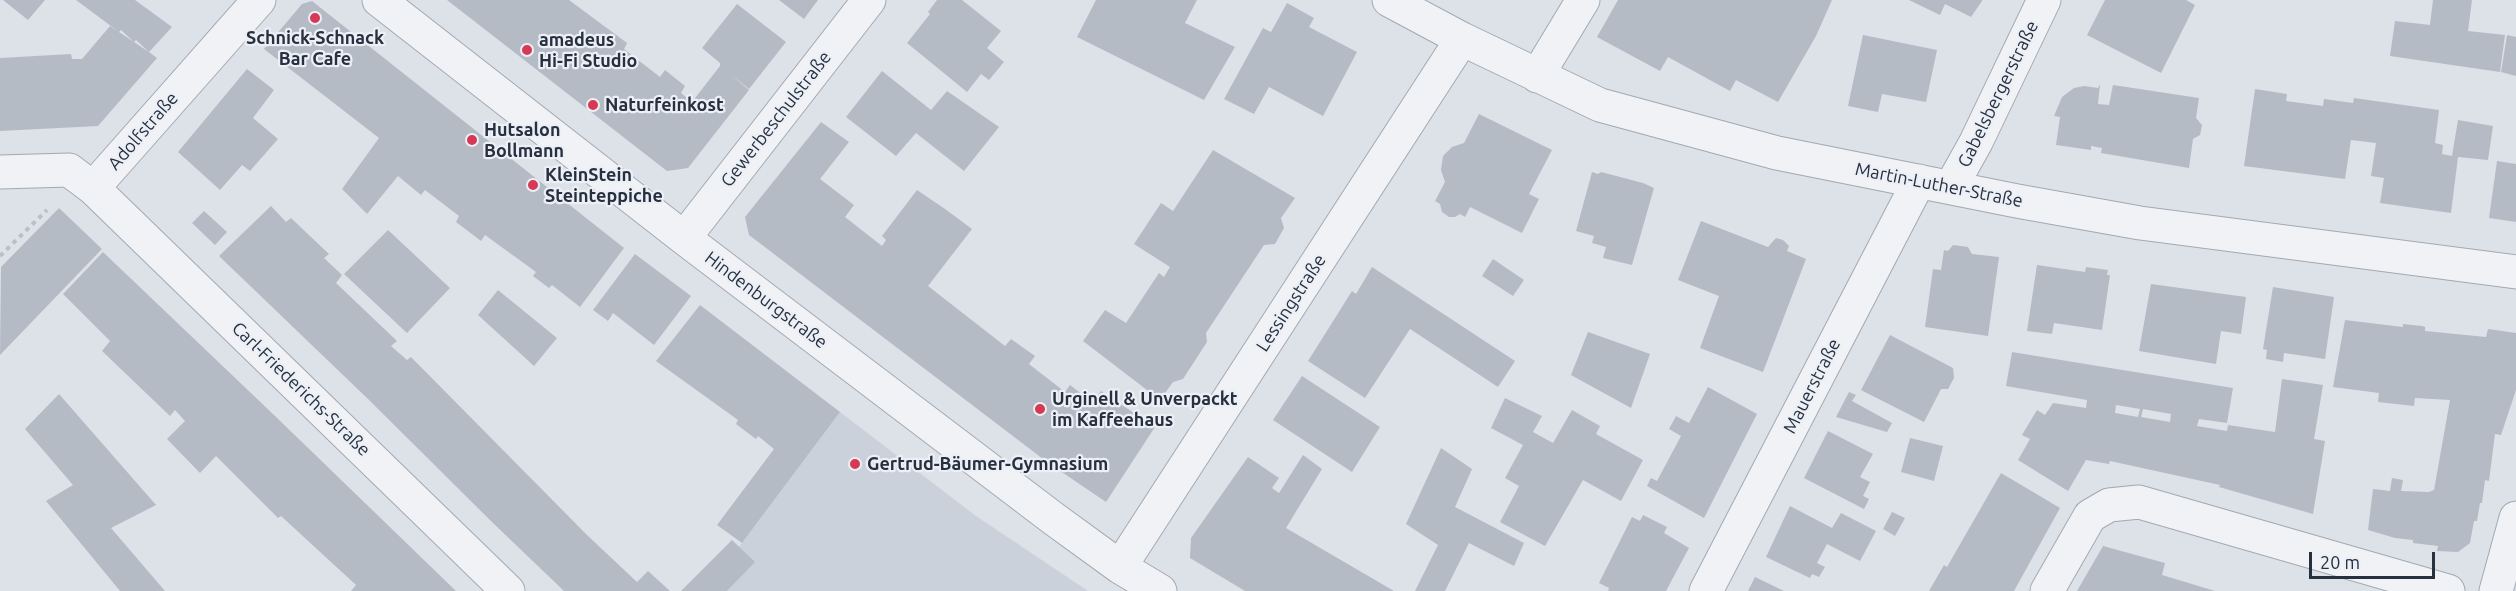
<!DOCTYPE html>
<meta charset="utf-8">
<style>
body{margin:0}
#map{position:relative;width:2516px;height:591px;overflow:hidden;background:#dde2e8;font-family:Ubuntu,sans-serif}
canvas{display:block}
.scale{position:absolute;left:2309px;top:552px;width:126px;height:27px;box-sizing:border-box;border:3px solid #26303f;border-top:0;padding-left:8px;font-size:18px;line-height:21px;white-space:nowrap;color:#26303f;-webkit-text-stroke:4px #ecf0f6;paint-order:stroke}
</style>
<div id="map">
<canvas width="2516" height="591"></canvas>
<div class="scale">20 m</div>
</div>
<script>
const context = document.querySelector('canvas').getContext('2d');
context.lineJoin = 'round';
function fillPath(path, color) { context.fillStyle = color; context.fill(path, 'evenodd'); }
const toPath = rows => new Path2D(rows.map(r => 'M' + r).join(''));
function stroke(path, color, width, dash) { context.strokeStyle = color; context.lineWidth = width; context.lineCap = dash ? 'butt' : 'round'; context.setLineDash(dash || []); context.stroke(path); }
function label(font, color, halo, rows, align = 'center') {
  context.font = font + ' Ubuntu,sans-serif'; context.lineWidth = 4.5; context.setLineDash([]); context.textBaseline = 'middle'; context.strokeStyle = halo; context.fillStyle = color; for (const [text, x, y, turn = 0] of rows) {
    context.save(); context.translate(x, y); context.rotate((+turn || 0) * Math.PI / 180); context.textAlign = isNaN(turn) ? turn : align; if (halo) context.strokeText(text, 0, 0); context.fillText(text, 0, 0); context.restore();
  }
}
fillPath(toPath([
 [840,412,976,516,1088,591,727,591,754,562,739,547]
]), '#cbd1da');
fillPath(toPath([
 [3,0,45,0,28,20],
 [76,0,135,0,172,27,149,52,157,58,98,126,0,131,0,58,71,54,72,59,82,59,110,26,119,32],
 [121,30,134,42,136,40,149,52,119,32],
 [447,0,569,0,627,43,624,49,660,77,665,70,685,86,681,93,692,102,720,66,720,63,702,48,737,4,786,42,749,89,730,74,749,90,688,168,667,171],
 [779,0,818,0,804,19],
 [937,0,962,0,1001,31,987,48,1004,62,989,80,981,74,967,92,907,43,930,14,928,12],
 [1096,0,1197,0,1185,23,1235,47,1204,100,1077,37],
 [1618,0,1832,0,1816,36,1778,102,1736,80,1730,91,1668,57,1660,71,1597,37],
 [1909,0,1982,0,1982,1,1971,17,1945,4,1940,15],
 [2105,0,2186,0,2195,5,2161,73,2087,35],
 [2433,0,2472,0,2468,31,2505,35,2500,72,2390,56,2395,21,2430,25],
 [312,1,624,248,580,307,552,285,549,288,533,276,536,272,485,235,481,241,456,222,459,216,425,190,421,195,398,176,367,214,342,189,379,138,264,49,302,4],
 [1287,3,1314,18,1309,27,1357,52,1323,116,1269,87,1254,114,1224,99,1263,28,1271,32],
 [1863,35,1937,50,1926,102,1882,94,1878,112,1848,106],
 [2507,35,2516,37,2516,76,2501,72],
 [247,69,274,90,253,118,278,139,250,171,242,165,220,190,178,152],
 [882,71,931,110,947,91,999,127,964,171,916,133,896,156,846,117],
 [2100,84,2098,104,2109,105,2113,85,2199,98,2196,118,2202,125,2200,135,2193,139,2189,168,2101,153,2102,148,2091,146,2091,150,2056,145,2060,117,2054,116,2062,97,2074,88,2084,86,2098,88],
 [2255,89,2287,94,2286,101,2323,106,2324,99,2353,103,2354,98,2439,110,2435,143,2443,145,2442,154,2452,156,2458,120,2493,126,2488,160,2458,157,2451,213,2380,203,2384,178,2371,176,2376,143,2351,140,2345,179,2244,166],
 [1479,114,1552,150,1529,194,1539,199,1522,233,1470,207,1465,217,1460,214,1455,217,1449,217,1442,212,1440,204,1435,201,1445,182,1441,170,1443,156,1452,147,1464,143],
 [821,122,849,142,820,179,854,205,845,217,882,246,886,240,882,236,917,190,945,209,972,229,928,286,1005,346,1011,339,1035,356,1029,364,1065,392,1070,385,1092,402,1101,391,1155,427,1106,502,1047,462,749,235,745,217],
 [1213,150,1295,198,1281,218,1284,228,1275,244,1264,245,1206,333,1207,342,1183,379,1173,382,1160,400,1083,341,1105,310,1126,323,1159,273,1164,277,1170,267,1134,244,1161,203,1173,211],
 [2497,161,2516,164,2516,222,2489,218],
 [1592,172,1598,174,1601,172,1643,183,1654,188,1632,265,1603,258,1606,247,1592,243,1594,236,1576,231],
 [271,206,286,222,291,218,329,254,324,258,342,275,336,283,397,341,391,346,407,360,411,357,587,535,637,582,648,571,670,591,564,591,493,523,368,399,219,256],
 [59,208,102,249,0,355,1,267],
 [204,211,227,232,215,245,192,223],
 [1701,221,1768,247,1776,238,1783,240,1789,246,1787,251,1806,259,1763,372,1700,348,1719,296,1678,280],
 [388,230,450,288,407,333,344,274],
 [1953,245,1968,247,1972,254,1999,257,1988,336,1925,327,1933,269,1941,270,1944,250,1948,251],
 [103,252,274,415,456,591,351,591,356,585,281,516,278,518,216,456,200,473,167,439,185,421,175,410,170,416,102,351,110,341,63,294],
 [635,254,691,296,654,345,613,313,608,321,593,310],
 [1493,259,1524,280,1513,296,1482,276],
 [2037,265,2085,272,2086,267,2108,270,2107,275,2110,275,2102,330,2054,323,2052,334,2027,331],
 [1372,267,1515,361,1498,387,1410,329,1365,398,1308,361,1352,291,1356,294],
 [2151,284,2246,297,2241,334,2221,331,2216,364,2139,351],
 [2273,287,2334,297,2325,359,2284,353,2283,362,2266,359,2267,350,2263,349],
 [498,290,557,338,534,366,478,315],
 [700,305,840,412,742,543,717,525,774,449,758,436,756,439,736,424,738,420,656,361],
 [2345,320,2403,327,2403,324,2422,326,2425,327,2425,331,2486,337,2488,329,2516,333,2516,390,2501,435,2495,434,2489,481,2485,480,2482,503,2480,503,2477,521,2474,521,2470,543,2458,552,2437,551,2438,546,2413,543,2413,540,2395,538,2368,530,2373,489,2390,491,2392,478,2403,480,2401,491,2429,492,2434,490,2450,400,2415,398,2414,406,2378,402,2379,393,2333,387],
 [1588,332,1650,354,1631,408,1571,375],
 [1890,335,1953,368,1954,378,1948,389,1941,389,1924,422,1861,390],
 [2012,352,2233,388,2227,423,2199,419,2197,426,2227,431,2228,425,2275,432,2282,379,2323,385,2314,439,2325,441,2313,514,2219,487,2220,485,2110,461,2109,464,2086,460,2068,491,2018,460,2030,439,2022,435,2037,410,2045,415,2053,403,2086,408,2087,400,2006,386],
 [2116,405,2140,409,2138,417,2115,413],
 [2143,409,2171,414,2170,422,2141,417],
 [1302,376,1380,427,1352,472,1273,420],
 [1708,387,1757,414,1704,518,1647,486,1651,478,1657,481,1681,436,1669,429,1676,416,1689,423],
 [1849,392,1856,395,1852,401,1892,423,1887,432,1836,417],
 [59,394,156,505,111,528,165,591,120,591,46,501,73,485,25,429],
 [1505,398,1542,416,1533,432,1553,443,1572,410,1600,426,1596,434,1643,460,1621,501,1583,480,1545,546,1500,522,1519,486,1505,478,1523,445,1491,428],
 [1828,431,1873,454,1860,477,1870,482,1863,496,1869,499,1864,509,1804,478],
 [1910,438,1943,446,1934,481,1901,472],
 [1441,448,1472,469,1455,507,1524,543,1514,566,1469,543,1445,591,1415,591,1438,545,1406,524],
 [1303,455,1322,469,1286,528,1394,591,1245,591,1190,558,1191,538,1248,457,1279,478,1272,488,1279,493],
 [2001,473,2060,508,2014,591,1929,591,1944,565,1947,567],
 [1790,506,1832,528,1841,513,1876,531,1860,561,1827,544,1817,563,1825,567,1819,577,1812,574,1810,578,1766,557],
 [1892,512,1905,518,1895,536,1883,529],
 [1643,515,1667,527,1664,533,1689,548,1666,591,1608,591,1609,588,1599,583,1632,517,1640,521],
 [732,540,755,562,727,591,681,591],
 [2103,546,2165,563,2162,575,2215,591,2077,591],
 [1755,577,1784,591,1748,591]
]), '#b4bbc5');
const street = toPath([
 [379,0,684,238,1054,519,1120,567,1160,591],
 [1389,0,1462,39,1600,105,1777,153,2017,201,2140,223,2516,272],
 [1537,76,1583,0],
 [0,172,69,170,93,188,259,0],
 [1951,187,1976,142,2044,0],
 [93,188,508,591],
 [684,238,869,0],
 [1120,567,1462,39],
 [1706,591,1919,181],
 [2047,591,2090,516,2109,505,2139,502,2448,591],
 [2496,591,2516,518]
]);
stroke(street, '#a2a9b2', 35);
stroke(toPath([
 [0,256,47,210]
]), '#bbc0c6', 4, [4.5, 4.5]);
stroke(street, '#f0f2f6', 33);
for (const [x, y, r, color] of [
 [315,18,6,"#d63955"],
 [527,50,6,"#d63955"],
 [593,105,6,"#d63955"],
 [472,140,6,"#d63955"],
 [533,185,6,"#d63955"],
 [1040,409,6,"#d63955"],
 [855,464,6,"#d63955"]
]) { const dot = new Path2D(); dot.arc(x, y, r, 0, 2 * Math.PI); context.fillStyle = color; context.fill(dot); stroke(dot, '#ecf0f6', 2); }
label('bold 18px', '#26303f', '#ecf0f6', [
 ["Schnick-Schnack",315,38,"center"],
 ["Bar Cafe",315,59,"center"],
 ["amadeus",539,40],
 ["Hi-Fi Studio",539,61],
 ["Naturfeinkost",605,105],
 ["Hutsalon",484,130],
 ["Bollmann",484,151],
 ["KleinStein",545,175],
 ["Steinteppiche",545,196],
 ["Urginell & Unverpackt",1052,399],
 ["im Kaffeehaus",1052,420],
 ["Gertrud-Bäumer-Gymnasium",867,464]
], 'left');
label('18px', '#26303f', '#ecf0f6', [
 ["Gabelsbergerstraße",1998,94,-64],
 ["Gewerbeschulstraße",776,119,-52],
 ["Adolfstraße",143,131,-49],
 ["Martin-Luther-Straße",1939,185,11],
 ["Hindenburgstraße",766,300,37],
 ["Lessingstraße",1291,303,-57],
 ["Mauerstraße",1812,386,-63],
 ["Carl-Friederichs-Straße",301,389,44]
]);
</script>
